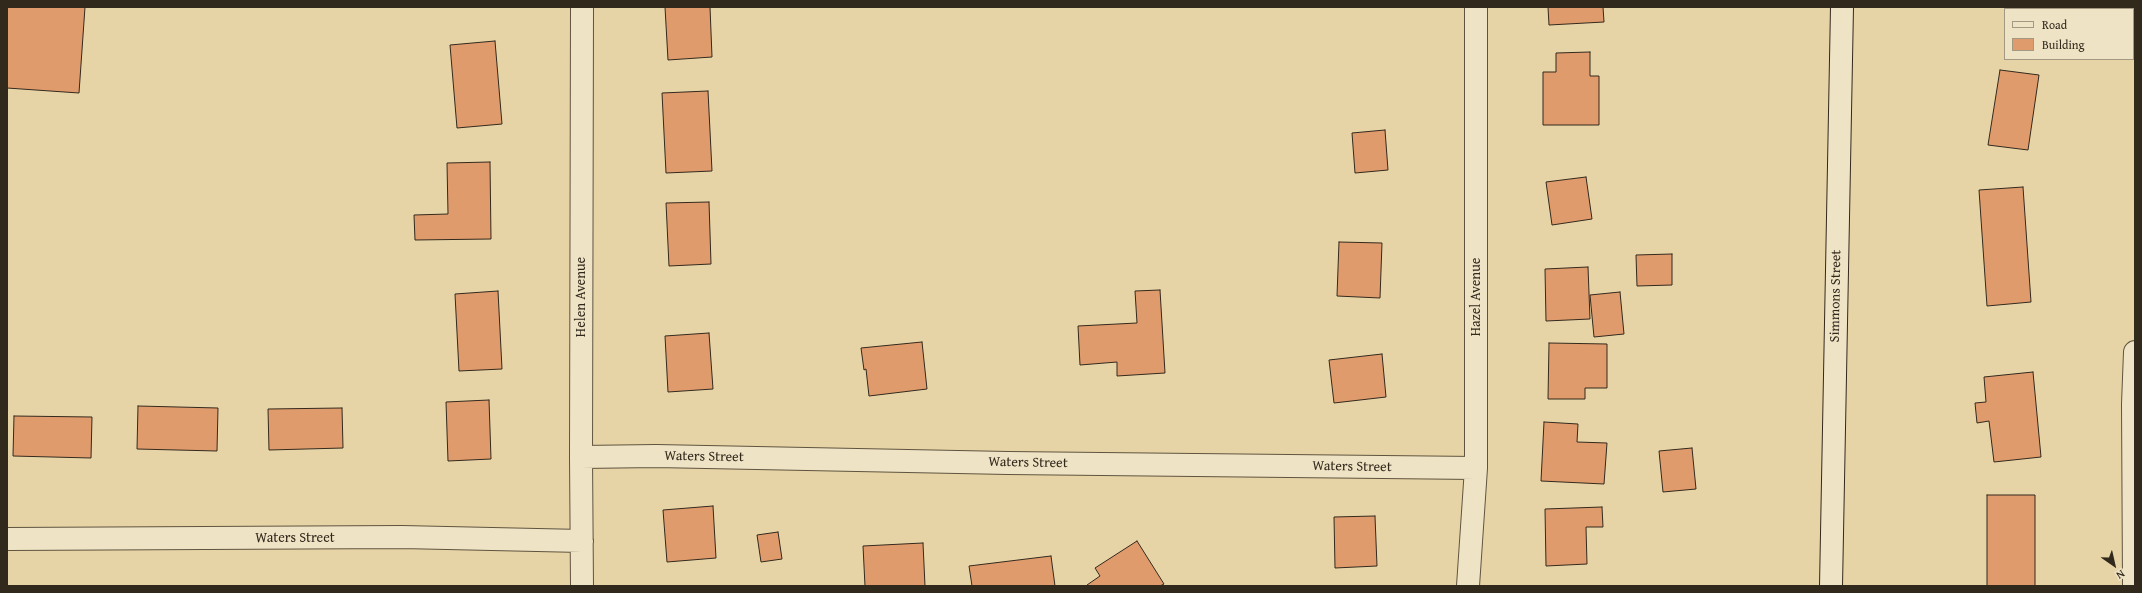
<!DOCTYPE html>
<style>
body{margin:0}
#map{position:relative;width:2142px;height:593px;overflow:hidden;background:#e7d4a6;font-family:"Gentium Book Plus",serif}
canvas{display:block}
.frame{position:absolute;inset:0;border:8px solid #32291d;pointer-events:none}
.legend{position:absolute;left:2004px;top:8px;width:130px;height:52px;box-sizing:border-box;background:#efe3c5;border:1px solid #a39982;margin:0;padding:5px 7px;list-style:none;font-size:12px;color:#32291d}
.legend li{display:flex;align-items:center;gap:8px;height:20px}
.legend b{width:20px;border:1px solid #a39982}
.north{position:absolute;left:2094px;top:545px;width:40px;height:40px;-webkit-text-stroke:3px #efe3c5;paint-order:stroke;rotate:146deg;font-size:11px;font-weight:700;line-height:16px;text-align:center;color:#32291d}
.north::after{content:'';display:block;margin:auto;width:14px;height:18px;background:#32291d;clip-path:polygon(50% 0,100% 100%,50% 72%,0 100%)}
</style>
<div id="map">
<canvas width="2142" height="593"></canvas>
<div class="frame"></div>
<ul class="legend">
<li><b style="height:5px;background:#efe3c5"></b>Road</li>
<li><b style="height:11px;background:#e09b6c"></b>Building</li>
</ul>
<div class="north">N</div>
</div>
<script>
const context = document.querySelector('canvas').getContext('2d');
context.lineJoin = 'round';
function fillPath(path, color) { context.fillStyle = color; context.fill(path, 'evenodd'); }
const toPath = rows => new Path2D(rows.map(r => 'M' + r).join(''));
function stroke(path, color, width, dash) { context.strokeStyle = color; context.lineWidth = width; context.lineCap = dash ? 'butt' : 'round'; context.setLineDash(dash || []); context.stroke(path); }
function label(font, color, halo, rows, align = 'center') {
  context.font = font + ' "Gentium Book Plus",serif'; context.lineWidth = 3.5; context.setLineDash([]); context.textBaseline = 'middle'; context.strokeStyle = halo; context.fillStyle = color; for (const [text, x, y, turn = 0] of rows) {
    context.save(); context.translate(x, y); context.rotate((+turn || 0) * Math.PI / 180); context.textAlign = isNaN(turn) ? turn : align; if (halo) context.strokeText(text, 0, 0); context.fillText(text, 0, 0); context.restore();
  }
}
const building = toPath([
 [7,7,85,7,79,93,7,88,7,7],
 [665,7,710,7,712,57,668,60,665,7],
 [1548,7,1603,7,1604,22,1549,25,1548,7],
 [495,41,502,124,457,128,450,45,495,41],
 [1590,52,1590,76,1599,76,1599,125,1543,125,1543,72,1556,72,1556,53,1590,52],
 [2000,70,2039,75,2028,150,1988,145,2000,70],
 [708,91,712,171,666,173,662,93,708,91],
 [1385,130,1388,170,1355,173,1352,133,1385,130],
 [490,162,491,239,415,240,414,215,448,214,447,163,490,162],
 [1586,177,1592,219,1552,225,1546,182,1586,177],
 [2023,187,2031,302,1987,306,1979,190,2023,187],
 [709,202,711,264,669,266,666,203,709,202],
 [1339,242,1382,243,1380,298,1337,296,1339,242],
 [1672,254,1672,285,1637,286,1636,255,1672,254],
 [1588,267,1590,319,1546,321,1545,269,1588,267],
 [1160,290,1165,373,1117,376,1117,362,1080,365,1078,326,1137,323,1135,291,1160,290],
 [498,291,502,369,459,371,455,294,498,291],
 [1620,292,1624,334,1594,337,1590,295,1620,292],
 [709,333,713,389,668,392,665,336,709,333],
 [922,342,927,389,869,396,866,369,864,370,861,348,922,342],
 [1549,343,1607,344,1607,388,1585,388,1585,399,1548,399,1549,343],
 [1382,354,1386,397,1334,403,1329,360,1382,354],
 [2033,372,2041,457,1994,462,1989,421,1977,423,1975,403,1986,402,1984,377,2033,372],
 [489,400,491,459,448,461,446,402,489,400],
 [138,406,218,408,217,451,137,449,138,406],
 [342,408,343,448,269,450,268,409,342,408],
 [14,416,92,417,91,458,13,456,14,416],
 [1544,422,1578,424,1577,442,1607,443,1604,484,1541,481,1544,422],
 [1692,448,1696,489,1663,492,1659,451,1692,448],
 [1987,495,2035,495,2035,586,1987,586,1987,495],
 [713,506,716,558,667,562,663,510,713,506],
 [1602,507,1603,527,1586,527,1587,564,1546,566,1545,509,1602,507],
 [1375,516,1377,566,1335,568,1334,517,1375,516],
 [778,532,782,559,761,562,757,535,778,532],
 [1137,541,1164,584,1160,586,1088,586,1087,585,1100,576,1095,568,1137,541],
 [923,543,925,586,865,586,863,546,923,543],
 [1051,556,1055,586,972,586,969,566,1051,556]
]);
fillPath(building, '#e09b6c');
stroke(building, '#32291d', 1);
const street = toPath([
 [582,7,581,457,582,586],
 [581,457,656,456,1008,463,1476,468],
 [7,539,402,537,582,541],
 [1468,586,1476,468,1476,7],
 [2134,586,2133,404,2135,352]
]);
const secondary = toPath([
 [1831,586,1842,7]
]);
stroke(street, '#5f543f', 24);
stroke(secondary, '#32291d', 24);
stroke(street, '#efe3c5', 22);
stroke(secondary, '#efe3c5', 22);
label('14px', '#32291d', '#efe3c5', [
 ["Simmons Street",1836,296,-89],
 ["Helen Avenue",581,297,-90],
 ["Hazel Avenue",1476,297,-90],
 ["Waters Street",704,457,1],
 ["Waters Street",1028,463,1],
 ["Waters Street",1352,467,1],
 ["Waters Street",295,538]
]);
</script>
